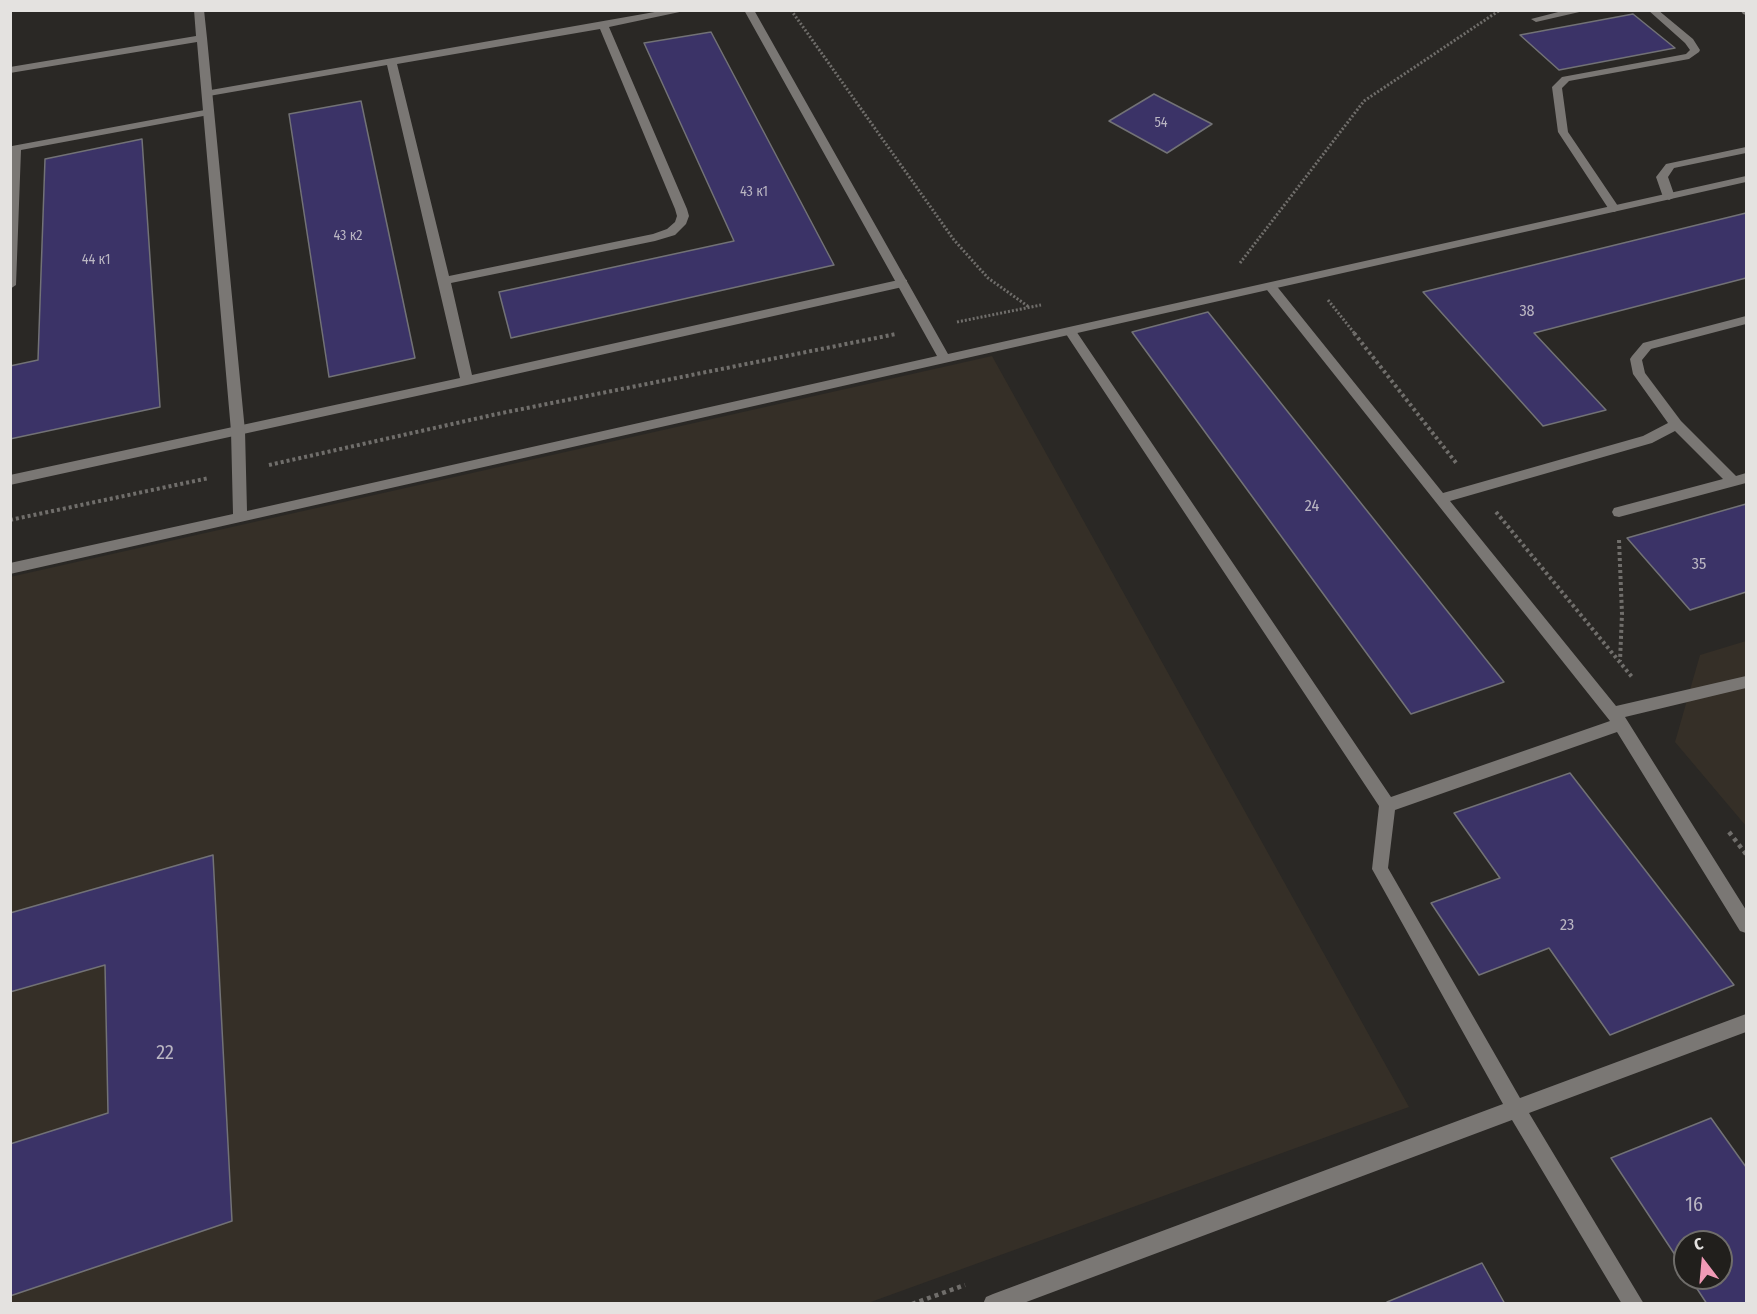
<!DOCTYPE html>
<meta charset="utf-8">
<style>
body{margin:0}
#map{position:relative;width:1757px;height:1314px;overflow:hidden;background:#2a2825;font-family:"Fira Sans Condensed",sans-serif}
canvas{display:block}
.frame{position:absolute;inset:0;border:12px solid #e4e2e0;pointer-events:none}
.north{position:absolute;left:1673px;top:1230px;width:60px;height:60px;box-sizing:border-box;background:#211f1c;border:2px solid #6f6d6a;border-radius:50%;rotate:344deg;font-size:16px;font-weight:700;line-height:24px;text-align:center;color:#e4e2e0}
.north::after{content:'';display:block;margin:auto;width:21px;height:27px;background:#f09ab6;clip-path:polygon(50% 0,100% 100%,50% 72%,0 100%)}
</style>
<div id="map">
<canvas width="1757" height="1314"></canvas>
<div class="frame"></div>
<div class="north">С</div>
</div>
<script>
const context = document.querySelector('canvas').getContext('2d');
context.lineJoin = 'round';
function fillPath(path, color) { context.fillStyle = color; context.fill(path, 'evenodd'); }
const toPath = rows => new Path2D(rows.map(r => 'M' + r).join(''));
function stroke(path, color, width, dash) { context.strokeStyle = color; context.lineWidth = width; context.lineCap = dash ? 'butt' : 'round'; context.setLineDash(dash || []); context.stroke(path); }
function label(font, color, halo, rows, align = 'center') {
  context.font = font + ' "Fira Sans Condensed",sans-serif'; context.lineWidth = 4.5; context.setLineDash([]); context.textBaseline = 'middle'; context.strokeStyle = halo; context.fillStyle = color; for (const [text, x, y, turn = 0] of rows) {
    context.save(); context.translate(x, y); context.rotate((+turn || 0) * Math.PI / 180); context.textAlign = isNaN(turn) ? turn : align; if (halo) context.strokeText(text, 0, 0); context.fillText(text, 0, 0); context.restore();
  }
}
fillPath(toPath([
 [992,356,1409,1107,868,1303,11,1303,10,577],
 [1746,641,1746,826,1675,742,1700,655]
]), '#352f27');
const building = toPath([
 [1633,14,1675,48,1559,70,1520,35,1633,14],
 [711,32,834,265,511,338,499,292,734,241,644,43,711,32],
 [1154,94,1212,124,1167,153,1109,121,1154,94],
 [361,101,415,358,329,377,289,114,361,101],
 [142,139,160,407,10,439,10,366,38,360,45,159,142,139],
 [1746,213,1746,278,1534,333,1606,410,1543,426,1423,292,1746,213],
 [1208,312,1504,682,1411,714,1132,332,1208,312],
 [1746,504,1746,592,1690,610,1627,538,1746,504],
 [1570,773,1734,985,1610,1035,1549,948,1479,975,1431,903,1500,878,1454,813,1570,773],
 [213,855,232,1221,10,1296,10,1144,108,1113,105,965,10,992,10,913,213,855],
 [1711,1118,1746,1167,1746,1304,1707,1304,1690,1278,1721,1278,1721,1242,1685,1242,1685,1270,1611,1158,1711,1118],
 [1482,1263,1505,1304,1387,1304,1387,1302,1482,1263]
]);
fillPath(building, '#3b3367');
stroke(building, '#727276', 1.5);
stroke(toPath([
 [791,10,954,240,988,278,1029,307],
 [1240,263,1364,101,1500,10],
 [1328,300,1355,334],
 [957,322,1041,305]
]), '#706e6b', 3, [2, 2]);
stroke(toPath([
 [1354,333,1457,464],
 [269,465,497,414,896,334],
 [1496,512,1632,677],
 [10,520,209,478],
 [1619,540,1622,614,1620,661]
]), '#706e6b', 4, [3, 3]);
stroke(toPath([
 [1729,832,1746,854],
 [912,1304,965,1285]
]), '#706e6b', 4.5, [4, 4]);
fillPath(toPath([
 [666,10,689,10,609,27,687,209,689,216,686,224,675,235,655,241,451,283,472,375,903,279,907,280,907,286,467,385,10,485,10,475,460,378,387,65,209,96,204,93,205,91,666,10],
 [600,29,675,209,677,216,675,222,667,229,653,234,449,276,397,64,600,29],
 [1566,10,1588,10,1536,22,1531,19,1566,10],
 [1648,10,1658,10,1693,39,1700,50,1699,52,1689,59,1569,81,1562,88,1568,132,1620,209,1614,212,1610,211,1558,132,1552,87,1562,77,1686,54,1690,50,1685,43,1648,10],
 [1740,10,1746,10,1746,15,1743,14,1740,10],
 [210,109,214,110,214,114,21,150,16,285,10,289,12,146,210,109],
 [1746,147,1746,153,1674,168,1668,177,1675,197,1669,200,1663,197,1656,177,1666,164,1746,147],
 [1271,283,1275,284,1443,493,1643,436,1668,423,1633,374,1630,359,1632,356,1643,343,1746,316,1746,324,1651,349,1642,360,1645,373,1681,421,1736,476,1746,473,1746,483,1619,517,1614,516,1612,512,1614,508,1723,479,1675,431,1652,443,1450,501,1616,706,1746,676,1746,688,1625,717,1746,910,1746,933,1740,931,1617,732,1395,810,1388,868,1520,1098,1746,1014,1746,1032,1529,1113,1644,1304,1622,1304,1512,1120,1021,1304,983,1304,986,1297,993,1294,1503,1104,1372,869,1379,806,1064,331,1066,328,1074,328,1391,797,1610,721,1267,290,1265,287,1271,283]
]), '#7a7774');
fillPath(toPath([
 [194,10,204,10,207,38,245,431,247,511,937,356,744,10,754,10,948,354,1746,176,1746,182,10,574,10,563,233,514,231,431,197,42,10,73,10,67,196,36,194,10]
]), '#7a7774');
label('14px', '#bab6c2', null, [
 ["54",1161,123],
 ["43 к1",754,192],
 ["43 к2",348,236],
 ["44 к1",96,260]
]);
label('16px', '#bab6c2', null, [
 ["38",1527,312],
 ["24",1312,507],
 ["35",1699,565],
 ["23",1567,926]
]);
label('20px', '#bab6c2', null, [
 ["22",165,1053],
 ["16",1694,1205]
]);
</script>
